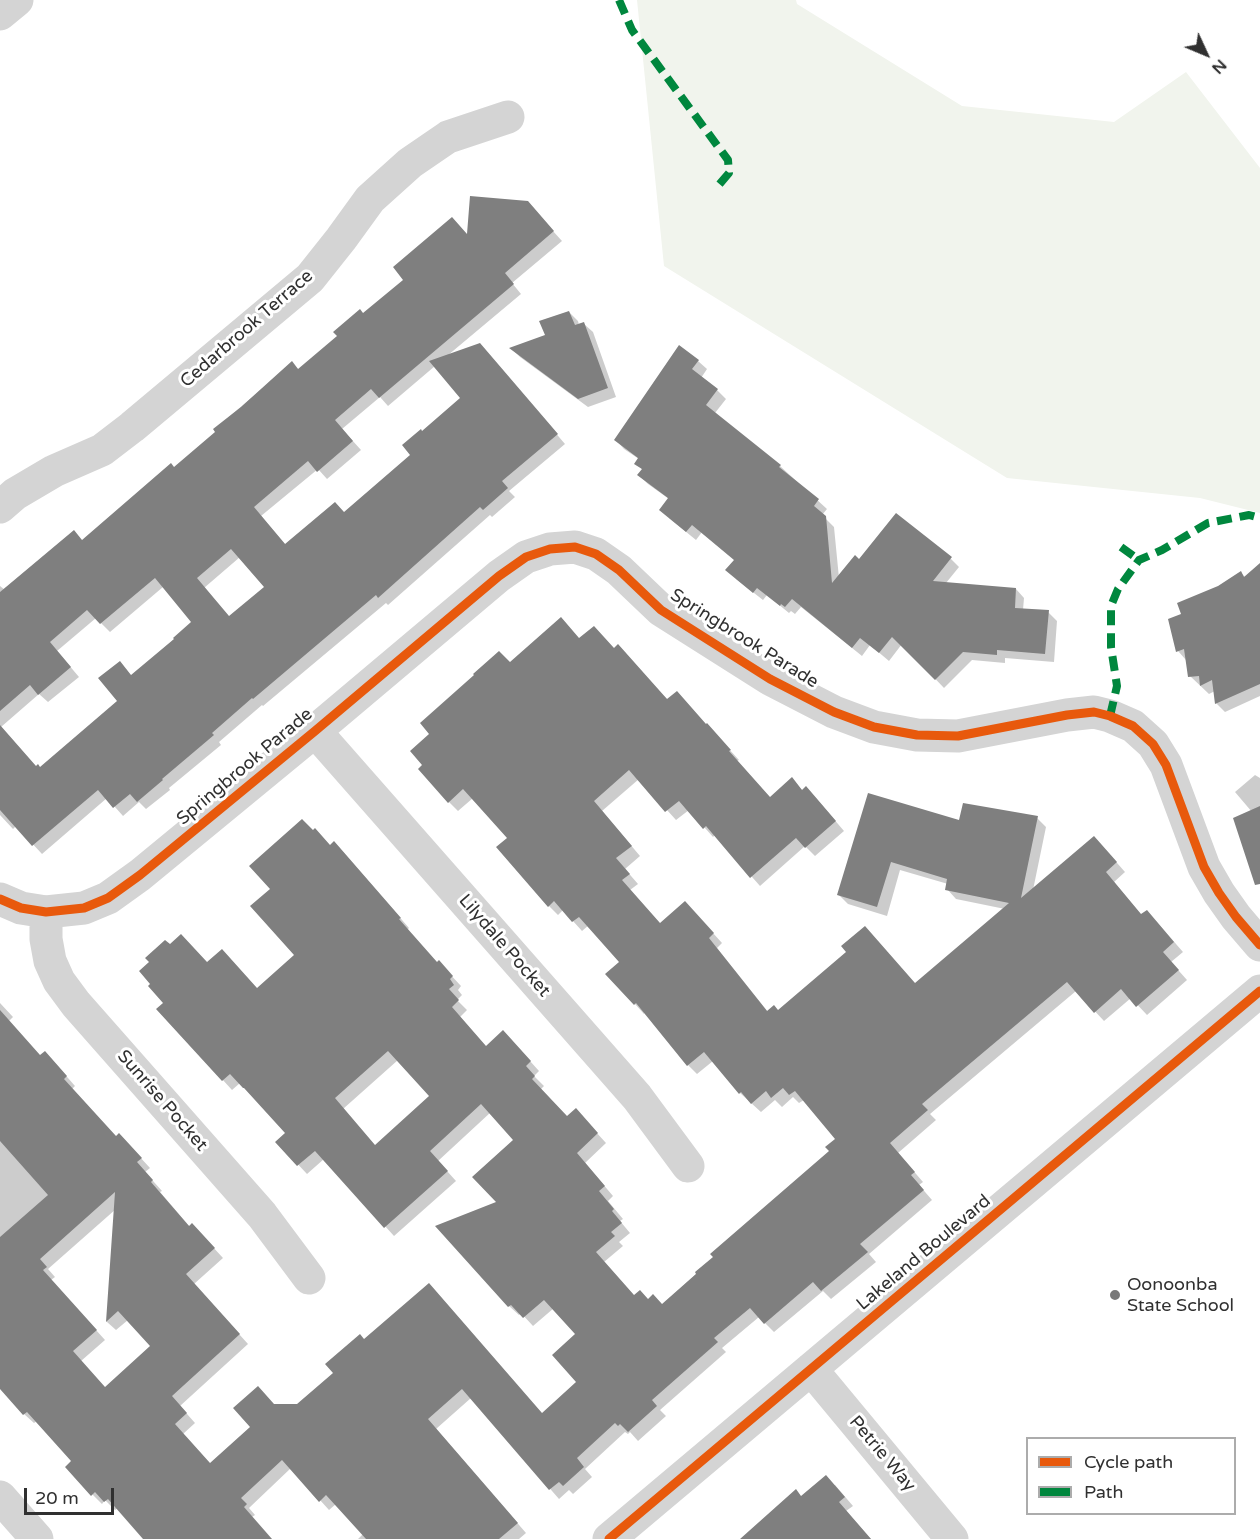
<!DOCTYPE html>
<style>
body{margin:0}
#map{position:relative;width:1260px;height:1539px;overflow:hidden;background:#fff;font-family:"Varela Round",sans-serif}
canvas{display:block}
.legend{position:absolute;left:1026px;top:1437px;width:210px;height:78px;box-sizing:border-box;background:#fff;border:2px solid #acacac;margin:0;padding:8px 10px;list-style:none;font-size:18px;color:#303030}
.legend li{display:flex;align-items:center;gap:12px;height:30px}
.legend b{width:30px;border:2px solid #acacac}
.north{position:absolute;left:1176px;top:24px;width:60px;height:60px;-webkit-text-stroke:4px #fff;paint-order:stroke;rotate:134deg;font-size:16px;font-weight:700;line-height:24px;text-align:center;color:#303030}
.north::after{content:'';display:block;margin:auto;width:21px;height:27px;background:#303030;clip-path:polygon(50% 0,100% 100%,50% 72%,0 100%)}
.scale{position:absolute;left:24px;top:1488px;width:90px;height:27px;box-sizing:border-box;border:3px solid #303030;border-top:0;padding-left:8px;font-size:18px;line-height:21px;white-space:nowrap;color:#303030;-webkit-text-stroke:4px #fff;paint-order:stroke}
</style>
<div id="map">
<canvas width="1260" height="1539"></canvas>
<ul class="legend">
<li><b style="height:8px;background:#e8590c"></b>Cycle path</li>
<li><b style="height:8px;background:#00873e"></b>Path</li>
</ul>
<div class="north">N</div>
<div class="scale">20 m</div>
</div>
<script>
const context = document.querySelector('canvas').getContext('2d');
context.lineJoin = 'round';
function fillPath(path, color) { context.fillStyle = color; context.fill(path, 'evenodd'); }
const toPath = rows => new Path2D(rows.map(r => 'M' + r).join(''));
function stroke(path, color, width, dash) { context.strokeStyle = color; context.lineWidth = width; context.lineCap = dash ? 'butt' : 'round'; context.setLineDash(dash || []); context.stroke(path); }
function label(font, color, halo, rows, align = 'center') {
  context.font = font + ' "Varela Round",sans-serif'; context.lineWidth = 6; context.setLineDash([]); context.textBaseline = 'middle'; context.strokeStyle = halo; context.fillStyle = color; for (const [text, x, y, turn = 0] of rows) {
    context.save(); context.translate(x, y); context.rotate((+turn || 0) * Math.PI / 180); context.textAlign = isNaN(turn) ? turn : align; if (halo) context.strokeText(text, 0, 0); context.fillText(text, 0, 0); context.restore();
  }
}
fillPath(toPath([
 [637,0,796,0,797,4,962,106,1114,122,1186,72,1260,168,1260,513,1200,498,1007,478,664,266]
]), '#f1f4ed');
fillPath(toPath([
 [533,209,562,241,512,283,521,294,447,356,488,354,565,444,509,491,515,497,492,517,490,515,388,605,386,603,263,706,262,705,219,742,221,745,169,788,170,790,146,809,139,802,123,816,107,798,42,854,16,826,13,829,0,815,0,586,5,590,82,541,175,469,217,432,215,429,292,363,299,370,363,314,468,236],
 [435,366,462,398,422,433,413,455,345,513,286,545,261,516,318,469,327,479,361,450,342,429,380,397,388,406],
 [240,557,266,587,230,618,204,588],
 [163,587,194,622,132,676,120,701,40,768,37,768,1,727,39,694,48,702,79,677,57,651,96,618,110,632],
 [569,312,578,321,579,325,584,324,593,332,616,397,588,407,520,357,512,349,546,336],
 [698,361,707,369,701,378,717,390,726,399,715,413,780,466,827,509,822,515,834,527,839,578,860,561,951,559,959,567,946,583,1016,589,1024,598,1023,610,1048,612,1057,621,1054,662,1005,658,1005,663,972,660,944,688,902,644,889,661,870,645,862,656,801,607,795,614,791,611,789,613,767,595,763,600,736,579,735,560,702,532,696,540,669,518,669,499,648,484,639,475,643,470,636,463,639,459,624,449,616,440],
 [1260,565,1260,696,1225,712,1216,703,1215,691,1209,694,1190,676,1186,660,1178,651,1183,614,1219,588,1241,573,1245,577],
 [580,640,614,650,668,700,707,725,739,760,737,761,770,799,792,780,803,791,815,797,844,831,815,856,805,846,760,886,715,835,713,837,689,810,676,820,639,779,602,811,640,856,625,869,638,884,630,890,661,925,694,912,722,943,717,948,768,1012,778,1011,915,984,1005,909,956,899,947,889,948,884,900,870,887,916,848,904,839,895,869,795,960,822,1037,818,1046,827,1033,890,1103,847,1125,872,1114,882,1142,916,1156,921,1183,952,1171,962,1187,980,1147,1015,1131,998,1104,1021,1076,991,930,1114,936,1120,898,1153,923,1182,919,1185,932,1200,869,1254,876,1262,831,1299,823,1291,774,1332,759,1317,722,1348,726,1352,660,1410,666,1416,638,1441,630,1432,628,1434,625,1432,585,1469,592,1477,573,1494,569,1490,559,1499,471,1398,436,1429,526,1533,519,1539,358,1539,363,1534,336,1504,329,1510,291,1468,249,1508,255,1515,252,1517,271,1539,145,1539,118,1508,115,1510,105,1500,102,1504,93,1495,68,1467,74,1461,37,1421,34,1423,24,1414,0,1386,0,1003,13,1017,9,1021,40,1057,54,1062,75,1086,72,1089,116,1137,128,1144,150,1168,145,1172,162,1191,160,1192,190,1227,201,1234,223,1258,194,1284,248,1344,180,1406,195,1423,183,1434,210,1465,275,1406,298,1406,335,1373,364,1340,543,1414,578,1382,577,1334,554,1308,533,1326,521,1313,519,1315,509,1306,437,1227,498,1202,515,1140,491,1112,438,1161,456,1181,394,1236,324,1159,307,1174,277,1142,287,1133,240,1083,232,1090,158,1009,207,964,258,990,296,956,330,846,343,852,409,928,407,930,437,963,448,972,461,986,458,990,462,995,457,1000,467,1010,460,1017,486,1047,512,1041,539,1071,534,1076,544,1086,541,1089,567,1118,585,1120,606,1143,585,1163,613,1196,608,1201,623,1219,620,1221,630,1233,619,1242,623,1246,604,1262,635,1297,662,1305,831,1151,837,1139,804,1100,799,1103,793,1097,782,1107,775,1100,761,1112,740,1093,713,1061,697,1074,688,1065,645,1012,644,1014,635,1004,607,974,621,962,589,925,582,931,563,910,558,915,549,906,509,838,473,798,458,811,449,802,510,664],
 [398,1060,431,1096,375,1146,343,1109],
 [116,1209,107,1322,116,1330,128,1320,152,1346,105,1389,81,1361,105,1340,51,1280,55,1277,48,1269],
 [1255,775,1260,778,1260,858,1252,812,1235,792],
 [835,1485,853,1506,846,1511,871,1539,742,1539,802,1497]
]), '#0003');
fillPath(toPath([
 [470,196,528,201,554,231,505,273,514,284,379,398,371,389,335,420,353,441,317,472,308,461,254,507,285,544,335,502,344,512,410,455,402,445,421,429,422,431,460,398,429,361,480,343,558,434,502,481,508,488,483,510,480,507,378,598,376,595,253,699,252,698,212,733,214,735,162,779,163,780,137,802,130,794,113,808,98,790,32,846,0,810,0,725,36,766,38,764,40,767,117,701,98,678,120,661,131,675,174,639,173,638,191,622,155,578,100,624,87,610,50,642,71,667,38,695,30,685,0,711,0,592,74,530,82,540,171,463,174,467,215,432,213,429,241,407,292,361,298,369,337,336,333,332,360,309,363,313,403,280,393,267,452,217,467,234],
 [231,549,264,587,229,616,197,578],
 [569,311,575,325,584,322,608,388,578,399,509,348,545,335,539,321],
 [679,345,699,360,692,369,718,389,706,405,781,465,779,467,819,499,814,506,826,516,832,583,855,555,859,559,896,513,952,557,933,581,1016,588,1015,608,1049,610,1045,654,997,650,997,655,963,652,935,680,892,637,879,653,860,638,852,648,792,599,785,607,781,604,780,606,757,588,753,593,725,570,734,560,692,525,686,532,659,510,668,498,637,475,642,469,634,464,638,458,614,440],
 [1260,563,1260,684,1215,704,1212,680,1200,686,1199,676,1188,677,1184,649,1176,652,1168,619,1181,614,1177,603,1218,586,1241,571,1244,577],
 [561,617,579,638,594,626,614,648,618,644,667,699,677,691,706,724,707,723,731,750,729,751,770,797,792,777,802,790,806,786,836,821,805,848,796,838,750,878,706,826,703,829,679,801,665,812,629,770,594,801,632,846,616,858,630,874,622,880,660,923,685,901,714,933,709,938,767,1011,774,1005,778,1010,846,952,841,946,865,926,915,983,1009,903,945,890,947,879,891,862,877,907,837,895,868,793,959,820,963,803,1038,816,1021,898,1094,836,1117,862,1106,872,1141,914,1147,910,1174,942,1163,952,1179,970,1136,1007,1121,989,1094,1013,1067,982,922,1104,928,1110,890,1143,915,1172,911,1175,924,1190,860,1244,868,1252,821,1291,813,1282,764,1324,750,1308,714,1338,718,1342,652,1400,657,1406,628,1432,620,1424,618,1426,615,1423,577,1458,584,1467,563,1486,559,1482,549,1490,462,1389,428,1419,518,1523,499,1539,366,1539,326,1495,319,1502,282,1460,241,1498,247,1504,244,1507,272,1539,143,1539,108,1499,104,1502,95,1492,91,1496,65,1467,71,1461,27,1412,23,1415,0,1389,0,1237,48,1195,0,1141,0,1010,40,1055,45,1051,67,1076,64,1079,116,1136,119,1133,142,1158,137,1162,153,1180,151,1182,189,1226,192,1223,215,1248,186,1274,240,1334,172,1396,187,1413,175,1424,210,1463,250,1427,233,1408,258,1386,274,1404,297,1404,333,1373,325,1364,360,1334,364,1339,429,1283,542,1413,576,1382,552,1355,575,1334,544,1300,523,1318,511,1305,508,1307,435,1226,496,1202,472,1177,513,1140,481,1104,430,1151,448,1171,384,1228,315,1151,297,1166,275,1142,285,1133,244,1088,243,1088,230,1074,222,1081,156,1009,163,1003,148,986,150,984,139,971,149,962,145,958,165,940,170,944,181,934,207,962,222,949,257,988,294,955,250,906,270,889,249,866,302,819,313,830,315,828,330,845,334,841,401,918,399,919,437,962,439,960,453,976,450,979,454,985,449,989,459,1000,452,1007,486,1046,503,1030,531,1061,526,1066,535,1076,532,1079,567,1116,576,1108,598,1133,577,1153,605,1186,599,1191,614,1209,612,1211,622,1223,611,1232,615,1236,596,1252,634,1295,640,1290,648,1299,653,1294,662,1304,696,1274,695,1272,713,1257,710,1254,829,1151,825,1147,835,1139,795,1091,789,1095,783,1088,771,1098,766,1091,751,1104,741,1092,739,1094,704,1052,687,1066,636,1003,634,1005,605,974,619,962,579,917,572,922,554,901,548,907,496,847,507,838,463,789,448,803,418,769,422,765,410,751,429,734,420,723,474,675,473,674,499,651,510,662],
 [388,1051,429,1096,375,1145,335,1098],
 [115,1192,106,1322,118,1311,150,1346,105,1387,73,1351,97,1330,43,1270,47,1267,40,1259],
 [1260,806,1260,884,1255,885,1233,818],
 [826,1475,845,1497,839,1502,871,1539,740,1539,796,1489,801,1496]
]), '#7f7f7f');
stroke(toPath([
 [0,14,17,0],
 [0,507,15,494,54,471,102,450,132,427,310,278,341,239,370,199,410,163,448,137,508,117],
 [315,731,637,1097,688,1166],
 [0,899,21,908,46,912,84,908,108,898,140,875,315,731,499,576,526,557,550,549,575,547,596,554,619,570,661,610,770,679,834,712,874,727,917,735,958,736,1067,715,1094,712,1110,716,1133,726,1153,744,1166,765,1204,867,1219,893,1236,917,1260,945],
 [46,912,46,939,50,961,59,981,76,1004,262,1215,309,1278],
 [811,1369,952,1539],
 [0,1497,37,1539],
 [609,1539,1260,991]
]), '#d4d4d4', 33);
stroke(toPath([
 [619,0,632,30,728,160,729,173,718,186],
 [1121,547,1139,560],
 [1110,716,1117,686,1111,647,1111,606,1118,589,1139,560,1162,550,1208,523,1249,515,1260,518]
]), '#00873e', 8, [15, 8]);
stroke(toPath([
 [0,899,21,908,46,912,84,908,108,898,140,875,315,731,499,576,526,557,550,549,575,547,596,554,619,570,661,610,770,679,834,712,874,727,917,735,958,736,1067,715,1094,712,1110,716,1133,726,1153,744,1166,765,1204,867,1219,893,1236,917,1260,945],
 [609,1539,1260,991]
]), '#e8590c', 9);
for (const [x, y, r, color] of [
 [1115,1295,6,"#787878"]
]) { const dot = new Path2D(); dot.arc(x, y, r, 0, 2 * Math.PI); context.fillStyle = color; context.fill(dot); stroke(dot, '#fff', 2); }
label('18px', '#303030', '#fff', [
 ["Cedarbrook Terrace",247,329,-41],
 ["Springbrook Parade",744,639,32],
 ["Springbrook Parade",245,767,-40],
 ["Lilydale Pocket",504,946,49],
 ["Sunrise Pocket",162,1101,49],
 ["Lakeland Boulevard",924,1253,-40],
 ["Petrie Way",882,1454,50]
]);
label('18px', '#303030', '#fff', [
 ["Oonoonba",1127,1285],
 ["State School",1127,1306]
], 'left');
</script>
